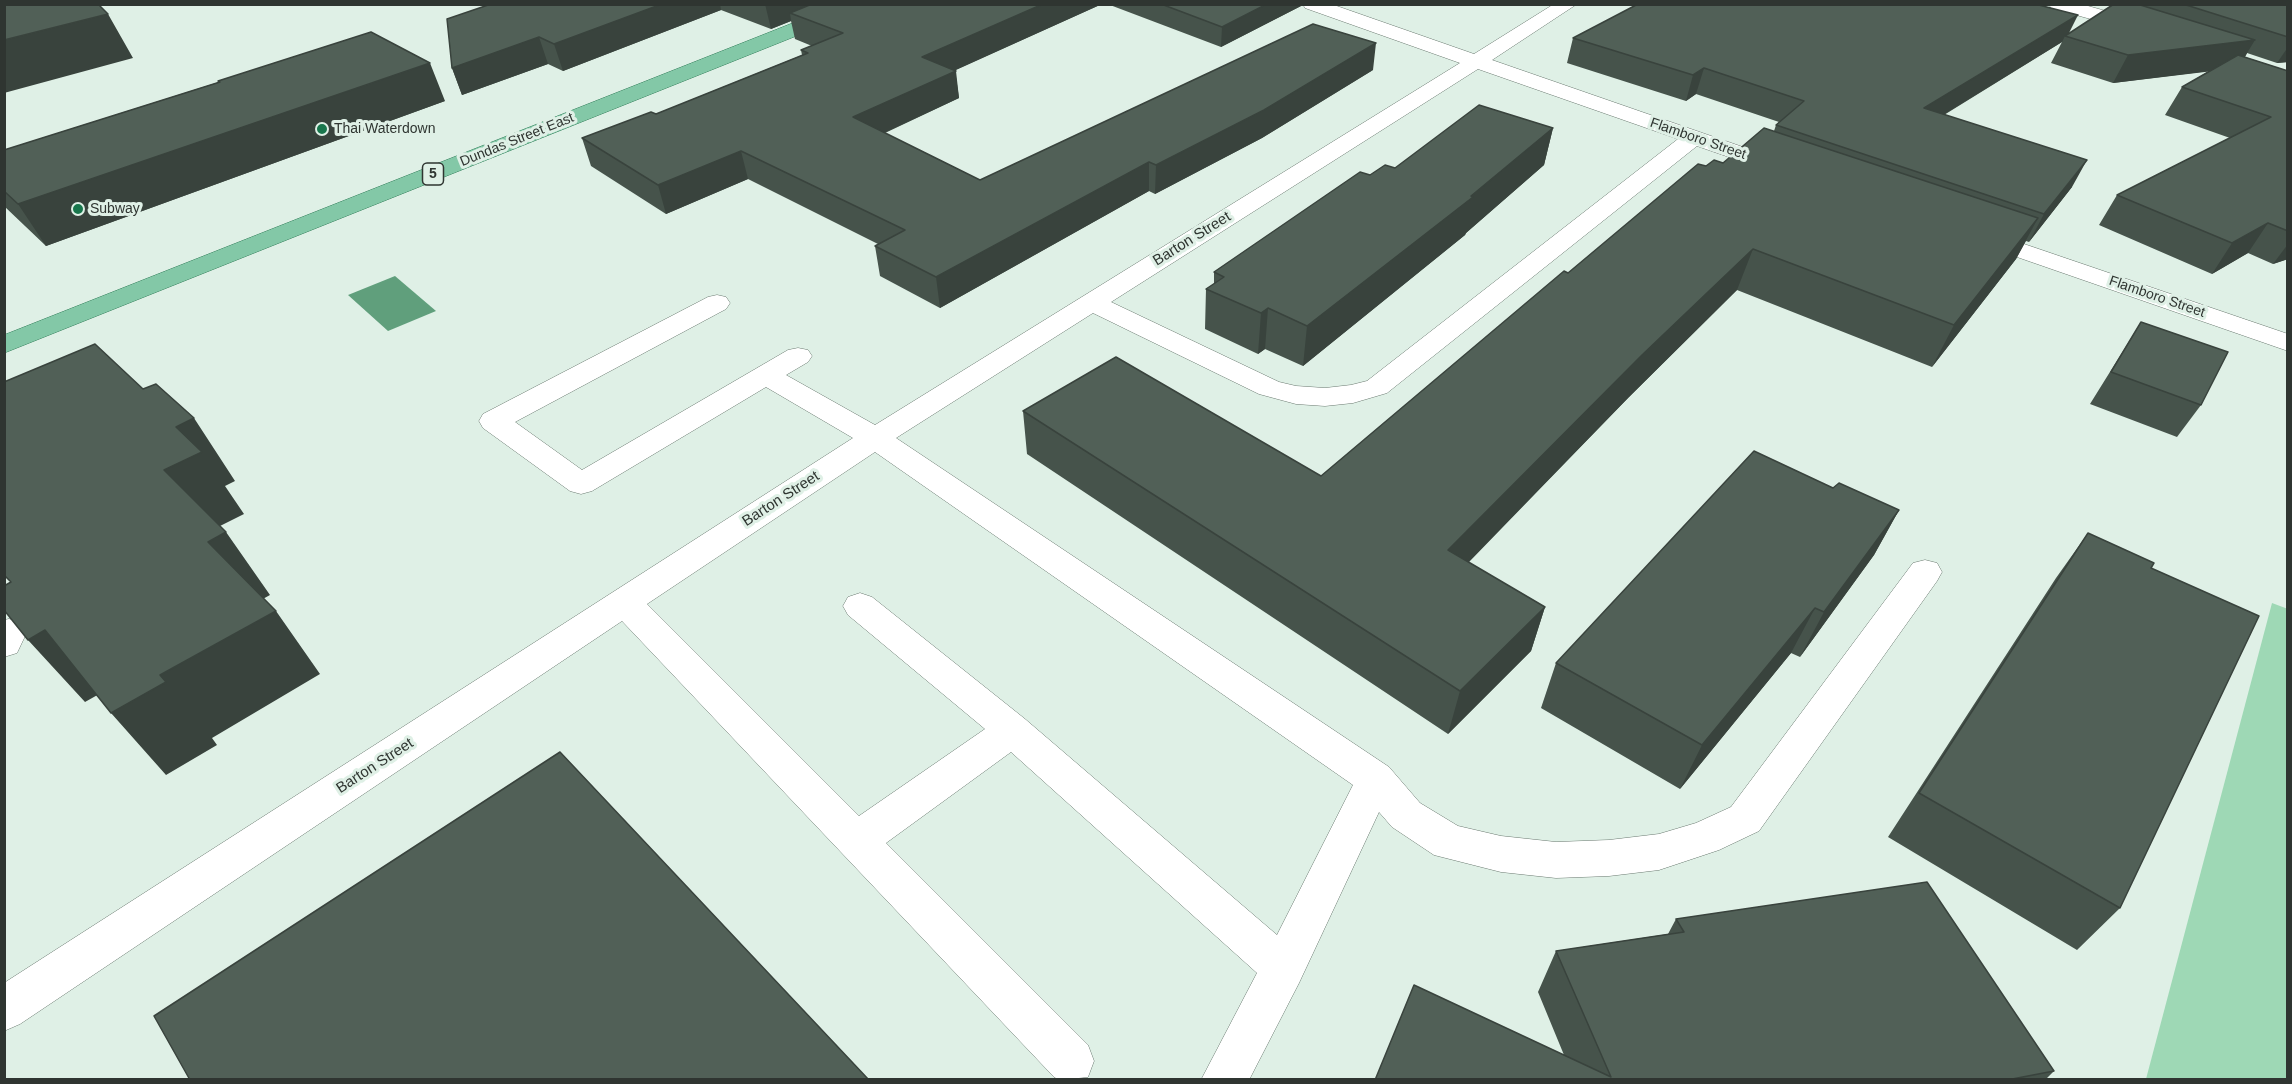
<!DOCTYPE html>
<style>
body{margin:0}
#map{position:relative;width:2292px;height:1084px;overflow:hidden;background:#dff0e6;font-family:Arial,sans-serif}
canvas{display:block}
.frame{position:absolute;inset:0;border:6px solid #2f3531;pointer-events:none}
</style>
<div id="map">
<canvas width="2292" height="1084"></canvas>
<div class="frame"></div>
</div>
<script>
const context = document.querySelector('canvas').getContext('2d');
context.lineJoin = 'round';
function fillPath(path, color) { context.fillStyle = color; context.fill(path, 'evenodd'); }
const toPath = rows => new Path2D(rows.map(r => 'M' + r).join(''));
function stroke(path, color, width, dash) { context.strokeStyle = color; context.lineWidth = width; context.lineCap = dash ? 'butt' : 'round'; context.setLineDash(dash || []); context.stroke(path); }
function label(font, color, halo, rows, align = 'center') {
  context.font = font + ' Arial,sans-serif'; context.lineWidth = 6; context.setLineDash([]); context.textBaseline = 'middle'; context.strokeStyle = halo; context.fillStyle = color; for (const [text, x, y, turn = 0] of rows) {
    context.save(); context.translate(x, y); context.rotate((+turn || 0) * Math.PI / 180); context.textAlign = isNaN(turn) ? turn : align; if (halo) context.strokeText(text, 0, 0); context.fillText(text, 0, 0); context.restore();
  }
}
fillPath(toPath([
 [2272,603,2288,609,2287,1079,2146,1079]
]), '#9ed8b5');
fillPath(toPath([
 [395,276,436,311,388,331,348,295]
]), '#609f7c');
const minor = toPath([
 [1303,4,1331,4,1474,54,1554,4,1577,4,1492,60,1786,162,1790,167,1786,172,1778,174,1697,146,1387,393,1353,403,1325,406,1296,404,1259,394,1093,313,896,438,1389,767,1420,803,1458,826,1501,836,1556,842,1609,840,1659,834,1696,823,1731,807,1913,563,1925,560,1937,563,1942,572,1937,581,1759,831,1719,850,1659,870,1609,876,1556,878,1501,872,1434,855,1392,827,1379,812,1299,983,1249,1080,1201,1080,1257,973,1011,752,886,843,1088,1045,1094,1061,1088,1077,1060,1080,1054,1077,622,621,20,1024,4,1031,4,983,853,438,766,387,592,491,581,494,570,491,483,428,479,421,483,414,708,297,717,295,726,297,730,303,726,309,515,422,582,470,788,350,798,348,808,350,812,356,808,362,786,375,875,425,1460,63,1305,8,1303,4],
 [1478,69,1678,139,1367,381,1351,385,1325,388,1296,386,1279,382,1111,302,1478,69],
 [875,452,1353,785,1277,935,1025,719,872,597,860,593,848,597,843,606,848,615,985,729,859,816,647,604,875,452],
 [2049,4,2081,4,2148,23,2151,27,2148,31,2141,33,2051,8,2049,4],
 [1977,228,2288,334,2288,351,1968,240,1965,235,1968,230,1977,228],
 [9,619,22,623,27,632,17,653,4,657,4,620,9,619]
]);
const major = toPath([
 [841,4,868,4,866,8,4,353,4,335,841,4]
]);
stroke(minor, '#6b7a71', 1);
stroke(major, '#307c58', 1);
fillPath(minor, '#fff');
fillPath(major, '#83c8a7');
fillPath(toPath([
 [491,4,1102,4,955,70,959,98,885,133,980,180,1373,70,1262,138,1155,194,1149,191,940,308,880,276,875,246,878,244,748,179,666,214,591,166,582,138,656,114,802,55,801,50,812,46,795,39,791,21,771,29,721,10,563,71,548,64,462,95,452,68],
 [1302,4,1301,6,1221,47,1110,5],
 [2114,4,2288,4,2288,62,2277,63,2247,53,2245,57,2288,71,2288,259,2273,264,2248,253,2212,274,2099,225,2117,195,2230,138,2165,115,2182,87,2209,71,2113,83,2051,63,2062,42,1944,115,2072,187,2029,242,2026,241,2016,259,1932,367,1737,290,1629,397,1468,562,1545,607,1531,651,1448,734,1027,454,1023,411,1321,476,1568,273,1706,166,1723,163,1774,131,1776,125,1779,122,1696,94,1686,101,1567,63,1573,38,2069,34],
 [218,81,445,101,46,246,4,206,4,150,219,82],
 [1553,128,1544,165,1466,233,1465,235,1303,366,1265,349,1258,354,1205,329,1206,289,1214,284,1214,272,1370,175],
 [2141,322,2201,405,2177,437,2090,404],
 [1833,488,1899,510,1874,555,1800,657,1791,653,1680,789,1541,708,1556,663],
 [2088,533,2151,568,2120,908,2077,950,1888,837,2056,578],
 [1676,919,2054,1071,2045,1080,1375,1080,1564,1055,1538,992,1556,951,1668,934]
]), '#46534b');
fillPath(toPath([
 [662,4,720,4,721,10,563,71,554,44],
 [765,4,834,4,790,13,791,21,771,29],
 [1043,4,1102,4,925,84,922,57],
 [1267,4,1302,4,1301,6,1221,47,1222,27],
 [108,14,133,58,4,93,4,40],
 [2078,15,2067,37,2065,36,2062,42,1912,134,1924,108],
 [539,37,548,64,462,95,452,68],
 [2255,40,2238,68,2113,83,2128,55],
 [1376,43,1373,70,1262,138,1155,194,1156,165],
 [2288,47,2288,62,2277,63],
 [430,63,445,101,46,246,18,204],
 [1704,68,1696,94,1686,101,1693,75],
 [956,71,959,98,858,145,853,117],
 [1553,128,1544,165,1466,233,1465,235,1303,366,1307,326,1471,196],
 [741,151,748,179,666,214,658,185],
 [2087,160,2072,187,2029,242,2044,214],
 [1149,162,1149,191,940,308,936,277],
 [2038,218,2016,259,1932,367,1954,325],
 [2268,223,2248,253,2212,274,2232,243],
 [2288,244,2288,259,2273,264],
 [1753,249,1737,290,1629,397,1438,594,1448,550,1642,355],
 [1268,308,1265,349,1258,354,1261,313],
 [194,418,235,481,225,486,244,514,208,532,164,470,176,427],
 [1899,510,1874,555,1800,657,1824,612],
 [226,532,270,595,252,605,208,542],
 [1545,607,1531,651,1448,734,1460,691],
 [1815,608,1791,653,1680,789,1702,745],
 [276,611,320,674,212,738,217,745,166,775,111,713,160,675],
 [45,630,101,693,85,702,28,640]
]), '#39433d');
const building = toPath([
 [4,4,98,4,108,14,4,40,4,4],
 [491,4,662,4,554,44,539,37,452,68,447,19,491,4],
 [812,4,1043,4,922,57,956,71,853,117,980,180,1313,24,1376,43,1264,110,1156,165,1149,162,936,277,875,246,905,230,741,151,658,185,582,138,651,112,656,114,808,53,801,50,843,33,790,13,812,4],
 [1161,4,1267,4,1222,27,1161,4],
 [1638,4,2035,4,2078,15,1924,108,2087,160,2044,214,1776,125,1804,101,1704,68,1693,75,1573,38,1638,4],
 [2114,4,2137,4,2255,40,2128,55,2065,36,2114,4],
 [2183,4,2288,4,2288,37,2183,4],
 [371,32,430,63,18,204,4,191,4,150,220,82,218,81,371,32],
 [2238,55,2288,71,2288,231,2268,223,2232,243,2117,195,2271,117,2182,87,2238,55],
 [1479,105,1553,128,1471,196,1473,197,1307,326,1268,308,1261,313,1206,289,1224,277,1214,272,1360,172,1370,175,1385,165,1395,168,1479,105],
 [1764,128,2038,218,1954,325,1753,249,1642,355,1448,550,1545,607,1460,691,1023,411,1116,357,1321,476,1564,271,1568,273,1698,164,1706,166,1714,160,1723,163,1764,128],
 [2141,322,2228,352,2201,405,2111,372,2141,322],
 [95,344,143,389,156,384,194,418,176,427,202,452,164,470,226,532,208,542,276,611,160,675,166,682,111,713,45,630,28,640,4,610,4,586,11,582,4,575,4,382,95,344],
 [1754,451,1833,488,1839,483,1899,510,1824,612,1815,608,1702,745,1556,663,1754,451],
 [2088,533,2154,563,2151,568,2259,616,2120,908,1919,793,2088,533],
 [560,752,869,1080,190,1080,154,1016,560,752],
 [1927,882,2054,1071,2007,1080,1375,1080,1414,985,1611,1077,1556,951,1684,932,1676,919,1927,882]
]);
fillPath(building, '#516057');
stroke(building, '#39433d', 1.5);
for (const [x, y, r, color] of [
 [322,129,6,"#18764c"],
 [78,209,6,"#18764c"]
]) { const dot = new Path2D(); dot.arc(x, y, r, 0, 2 * Math.PI); context.fillStyle = color; context.fill(dot); stroke(dot, '#dff0e6', 2); }
label('14px', '#2f3531', '#dff0e6', [
 ["Thai Waterdown",334,129],
 ["Subway",90,209]
], 'left');
label('14px', '#2f3531', '#dff0e6', [
 ["Flamboro Street",1698,139,19],
 ["Dundas Street East",517,140,-22],
 ["Flamboro Street",2157,297,19]
]);
for (const [x, y, w] of [
 [433,174,21]
]) { const box = new Path2D(); box.roundRect(x - w / 2, y - 11, w, 22, 4.5); context.fillStyle = '#dff0e6'; context.fill(box); stroke(box, '#2f3531', 1.5); }
label('bold 14px', '#2f3531', null, [
 ["5",433,174]
]);
label('15px', '#2f3531', '#dff0e6', [
 ["Barton Street",1192,239,-32],
 ["Barton Street",781,499,-33],
 ["Barton Street",375,766,-33]
]);
</script>
